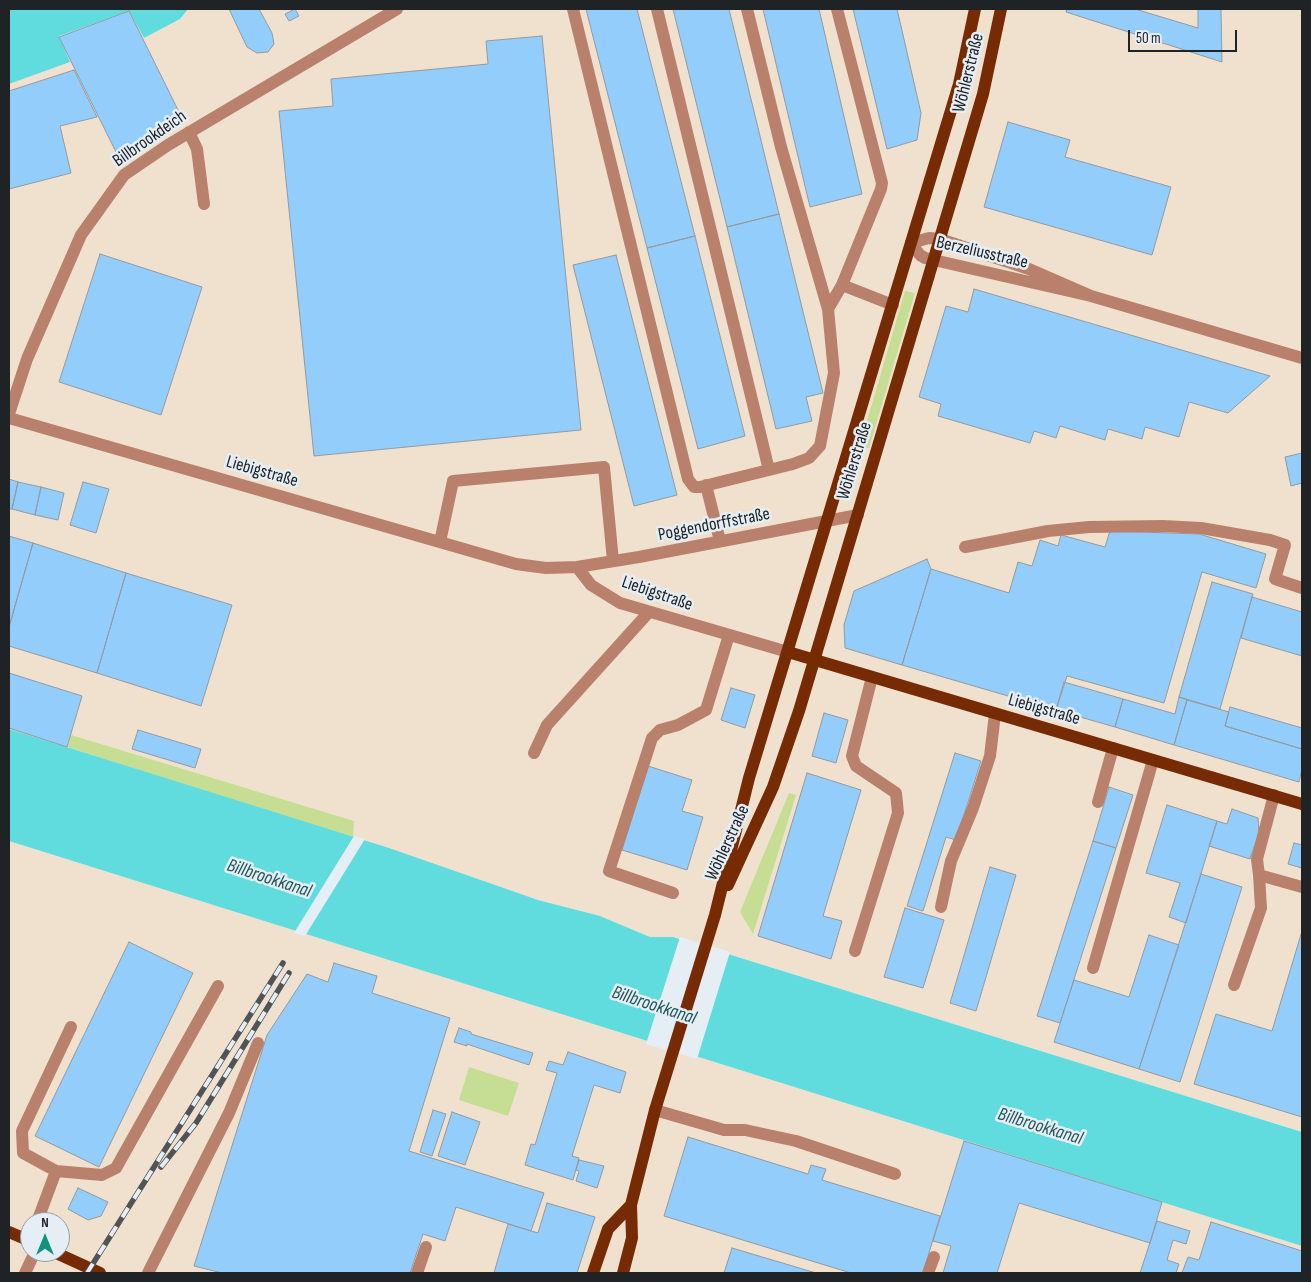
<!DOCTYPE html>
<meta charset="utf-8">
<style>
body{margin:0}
#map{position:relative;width:1311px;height:1282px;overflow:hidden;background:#e6eef5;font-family:"Sofia Sans Condensed",sans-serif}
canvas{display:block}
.frame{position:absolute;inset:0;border:10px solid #202325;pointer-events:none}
.north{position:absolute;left:20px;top:1212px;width:50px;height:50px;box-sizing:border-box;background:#e6eef5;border:1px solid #979da2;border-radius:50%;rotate:0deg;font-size:14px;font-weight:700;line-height:20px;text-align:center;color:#202325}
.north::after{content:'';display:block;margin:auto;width:18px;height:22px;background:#11937c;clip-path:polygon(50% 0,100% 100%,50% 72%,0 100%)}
.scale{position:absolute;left:1128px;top:30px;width:109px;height:22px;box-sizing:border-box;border:2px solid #202325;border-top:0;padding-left:6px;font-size:15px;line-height:18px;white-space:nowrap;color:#202325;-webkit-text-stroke:4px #e6eef5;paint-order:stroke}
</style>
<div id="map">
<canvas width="1311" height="1282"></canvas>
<div class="frame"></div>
<div class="north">N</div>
<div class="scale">50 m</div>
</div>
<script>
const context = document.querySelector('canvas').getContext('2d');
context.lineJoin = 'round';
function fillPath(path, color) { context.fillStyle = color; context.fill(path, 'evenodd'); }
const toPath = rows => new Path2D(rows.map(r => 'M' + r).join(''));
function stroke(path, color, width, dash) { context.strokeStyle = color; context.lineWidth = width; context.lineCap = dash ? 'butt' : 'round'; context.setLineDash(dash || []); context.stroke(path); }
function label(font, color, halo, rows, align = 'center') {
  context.font = font + ' "Sofia Sans Condensed",sans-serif'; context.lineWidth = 5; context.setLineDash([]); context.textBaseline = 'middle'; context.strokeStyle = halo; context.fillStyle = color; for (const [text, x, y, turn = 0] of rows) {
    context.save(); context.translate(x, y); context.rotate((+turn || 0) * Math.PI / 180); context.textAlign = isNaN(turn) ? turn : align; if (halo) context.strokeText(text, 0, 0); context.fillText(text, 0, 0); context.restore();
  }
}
fillPath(toPath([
 [188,9,1302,9,1302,1132,673,937,650,937,600,916,538,900,353,838,9,729,9,84,70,62,59,37,129,11,180,19],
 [9,841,1302,1246,1302,1273,9,1273],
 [30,1222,60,1222,60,1252,30,1252]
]), '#efe1ce');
fillPath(toPath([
 [905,291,915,293,869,448,859,448],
 [71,735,354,821,353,838,67,747],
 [789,793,796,795,753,934,740,912],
 [469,1067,519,1083,508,1116,459,1100]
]), '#c6de93');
fillPath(toPath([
 [9,9,188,9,180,19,144,38,129,11,59,36,70,62,9,84],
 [9,729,389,848,538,900,600,916,650,937,673,937,1302,1132,1302,1246,9,841]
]), '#60dcde');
fillPath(toPath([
 [354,836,365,839,305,936,294,933],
 [680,937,730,952,697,1059,646,1044]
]), '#e6eef5');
const building = toPath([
 [229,9,259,9,272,33,274,44,268,52,257,53,247,47,229,9],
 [295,9,299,16,289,21,285,14,295,9],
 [586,9,637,9,695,236,647,248,586,9],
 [673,9,729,9,779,214,727,227,673,9],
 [763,9,819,9,862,194,810,207,763,9],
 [853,9,897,9,921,113,917,140,887,149,853,9],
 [1067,9,1135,9,1198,28,1198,9,1221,9,1222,62,1066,12,1067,9],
 [129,11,182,118,118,156,59,37,129,11],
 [542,36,581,430,314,456,279,111,333,106,331,79,488,64,486,41,542,36],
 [74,70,97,117,60,126,71,173,9,189,9,91,74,70],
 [1008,122,1070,140,1065,157,1171,187,1152,255,984,207,1008,122],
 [779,214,823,393,806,397,812,421,776,429,727,227,779,214],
 [695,236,745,436,698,449,647,248,695,236],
 [100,254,202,287,161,415,59,382,100,254],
 [616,255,677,495,634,506,573,265,616,255],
 [974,289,1270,376,1228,413,1189,402,1179,437,1145,427,1142,439,1108,429,1105,440,1060,426,1056,438,1034,431,1030,443,938,416,941,404,919,397,946,306,968,312,974,289],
 [1302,453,1302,483,1291,486,1285,457,1302,453],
 [9,479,18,482,12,509,9,509,9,479],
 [18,482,41,487,35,515,12,509,18,482],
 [83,482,109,489,96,533,70,525,83,482],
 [41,487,64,493,58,520,35,515,41,487],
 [1110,531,1199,534,1266,554,1256,588,1202,572,1164,703,1067,676,1056,710,902,665,931,569,1009,593,1018,562,1032,566,1040,540,1058,546,1061,535,1105,547,1110,531],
 [9,536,33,543,9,627,9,536],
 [33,543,126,573,97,673,9,646,9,627,33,543],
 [927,559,931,569,902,665,845,648,844,625,854,591,927,559],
 [126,573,232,605,201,706,97,673,126,573],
 [1212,582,1253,594,1220,709,1179,697,1212,582],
 [1252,597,1302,612,1302,656,1241,638,1252,597],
 [9,673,82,696,67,747,9,728,9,673],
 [1064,682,1123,699,1115,727,1056,710,1064,682],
 [731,688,755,695,745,728,721,720,731,688],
 [1179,697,1187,700,1174,745,1115,727,1123,699,1175,714,1179,697],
 [1187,700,1229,712,1225,726,1302,749,1302,769,1299,782,1174,745,1187,700],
 [1230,707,1302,728,1302,749,1225,726,1230,707],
 [824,713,848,720,836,763,812,756,824,713],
 [138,730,201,749,195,768,132,749,138,730],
 [955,753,981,761,956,840,946,837,923,911,907,906,955,753],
 [648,766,692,780,682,811,703,817,687,870,622,850,648,766],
 [807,773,861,790,823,916,842,921,831,959,758,936,807,773],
 [1109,787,1133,795,1116,848,1093,841,1109,787],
 [1167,805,1217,821,1186,923,1169,917,1180,883,1146,873,1167,805],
 [1232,809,1258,818,1259,833,1250,859,1209,846,1217,821,1227,824,1232,809],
 [1093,841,1116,848,1060,1023,1037,1016,1093,841],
 [1294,843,1302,845,1302,868,1288,864,1294,843],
 [990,867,1016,875,976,1011,950,1003,990,867],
 [1201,874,1242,887,1180,1082,1139,1069,1201,874],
 [905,908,944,920,923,988,884,977,905,908],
 [1302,931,1302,1117,1194,1084,1216,1014,1272,1031,1302,931],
 [1149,935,1179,945,1139,1069,1054,1042,1074,980,1129,997,1149,935],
 [129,942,193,973,99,1167,35,1136,129,942],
 [334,963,377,976,372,993,450,1018,409,1151,544,1193,531,1231,456,1207,445,1241,423,1234,410,1273,222,1273,194,1266,267,1035,307,974,328,982,334,963],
 [459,1028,471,1032,471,1034,533,1053,529,1065,467,1044,467,1046,454,1042,459,1028],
 [568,1052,626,1072,620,1093,594,1085,572,1156,579,1158,573,1180,525,1165,531,1144,535,1145,557,1073,546,1070,549,1061,563,1065,568,1052],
 [433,1110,446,1114,432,1156,420,1152,433,1110],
 [452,1112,480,1122,465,1165,438,1156,452,1112],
 [688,1137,808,1174,811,1165,826,1169,822,1180,940,1216,923,1273,851,1273,664,1216,688,1137],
 [964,1141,1162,1202,1150,1243,1019,1203,997,1273,943,1273,951,1246,933,1241,964,1141],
 [579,1160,604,1166,597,1188,576,1181,579,1171,576,1170,579,1160],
 [78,1188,108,1202,101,1216,88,1220,68,1209,78,1188],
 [547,1203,595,1217,577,1273,494,1273,508,1224,538,1233,547,1203],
 [1157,1221,1190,1231,1186,1244,1173,1240,1167,1260,1179,1264,1176,1273,1140,1273,1157,1221],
 [1211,1222,1302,1251,1302,1273,1182,1273,1188,1257,1199,1260,1211,1222],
 [732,1248,816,1273,724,1273,732,1248]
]);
fillPath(building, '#93cdfb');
stroke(building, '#939ba1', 1);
stroke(toPath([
 [573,9,688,479,694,487,700,487,793,464,809,458,820,446,834,373,828,309,842,285,881,189,882,183,837,9],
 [657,9,769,470],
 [747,9,781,147,828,309],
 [189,132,197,149,204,204],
 [842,285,893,305],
 [1091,296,1029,269,940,239,929,238,911,243,920,255,925,258,1091,296,1302,358],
 [9,414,27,359,81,235,124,175,168,145,397,9],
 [9,418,516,564,546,568,577,567,639,557,858,515],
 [706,485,720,541],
 [440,542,453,481,604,467,613,561],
 [965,547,1048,531,1089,527,1163,526,1201,528,1270,540,1285,545,1275,579,1302,588],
 [577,567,591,585,620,603,788,652],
 [534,753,547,725,649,612],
 [1274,795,1257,859,1259,875,1302,887],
 [1098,802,1113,748],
 [673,893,609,871,652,738,660,730,678,725,706,710,729,635],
 [941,907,951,861,973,808,990,756,995,714],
 [855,951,898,813,896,793,856,766,852,756,872,677],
 [1093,968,1153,760],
 [1234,985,1261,908,1259,875],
 [655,1110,724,1130,745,1130,796,1141,895,1174],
 [56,1171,23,1153,22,1131,71,1027],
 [37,1222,56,1171,102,1175,116,1168,218,986],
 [25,1273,35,1252],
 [148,1273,229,1113,258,1043],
 [417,1273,426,1247],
 [928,1273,934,1257]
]), '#b9816c', 12);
stroke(toPath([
 [788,652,1302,804],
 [728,885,773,787,799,711,983,94,1001,9],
 [9,1232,30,1241],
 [54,1252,100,1273],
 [593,1273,608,1229,631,1205],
 [623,1273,632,1238,631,1205,655,1110,715,915,749,778,959,84,975,9]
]), '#772b05', 12);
const rail = toPath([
 [161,1167,196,1123,289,973],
 [87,1273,283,963]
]);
stroke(rail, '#505457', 5.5);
stroke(rail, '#e6eef5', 4, [11]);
label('18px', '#202325', '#e6eef5', [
 ["Wöhlerstraße",969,73,-76],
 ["Billbrookdeich",150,139,-35],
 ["Berzeliusstraße",982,253,13],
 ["Wöhlerstraße",855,461,-73],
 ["Liebigstraße",262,472,16],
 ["Poggendorffstraße",714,525,-11],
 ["Liebigstraße",657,594,19],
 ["Liebigstraße",1044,710,16],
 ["Wöhlerstraße",728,843,-65]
]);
label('italic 19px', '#235859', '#e6eef5', [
 ["Billbrookkanal",269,879,18],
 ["Billbrookkanal",654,1006,18],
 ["Billbrookkanal",1040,1127,17]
]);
</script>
